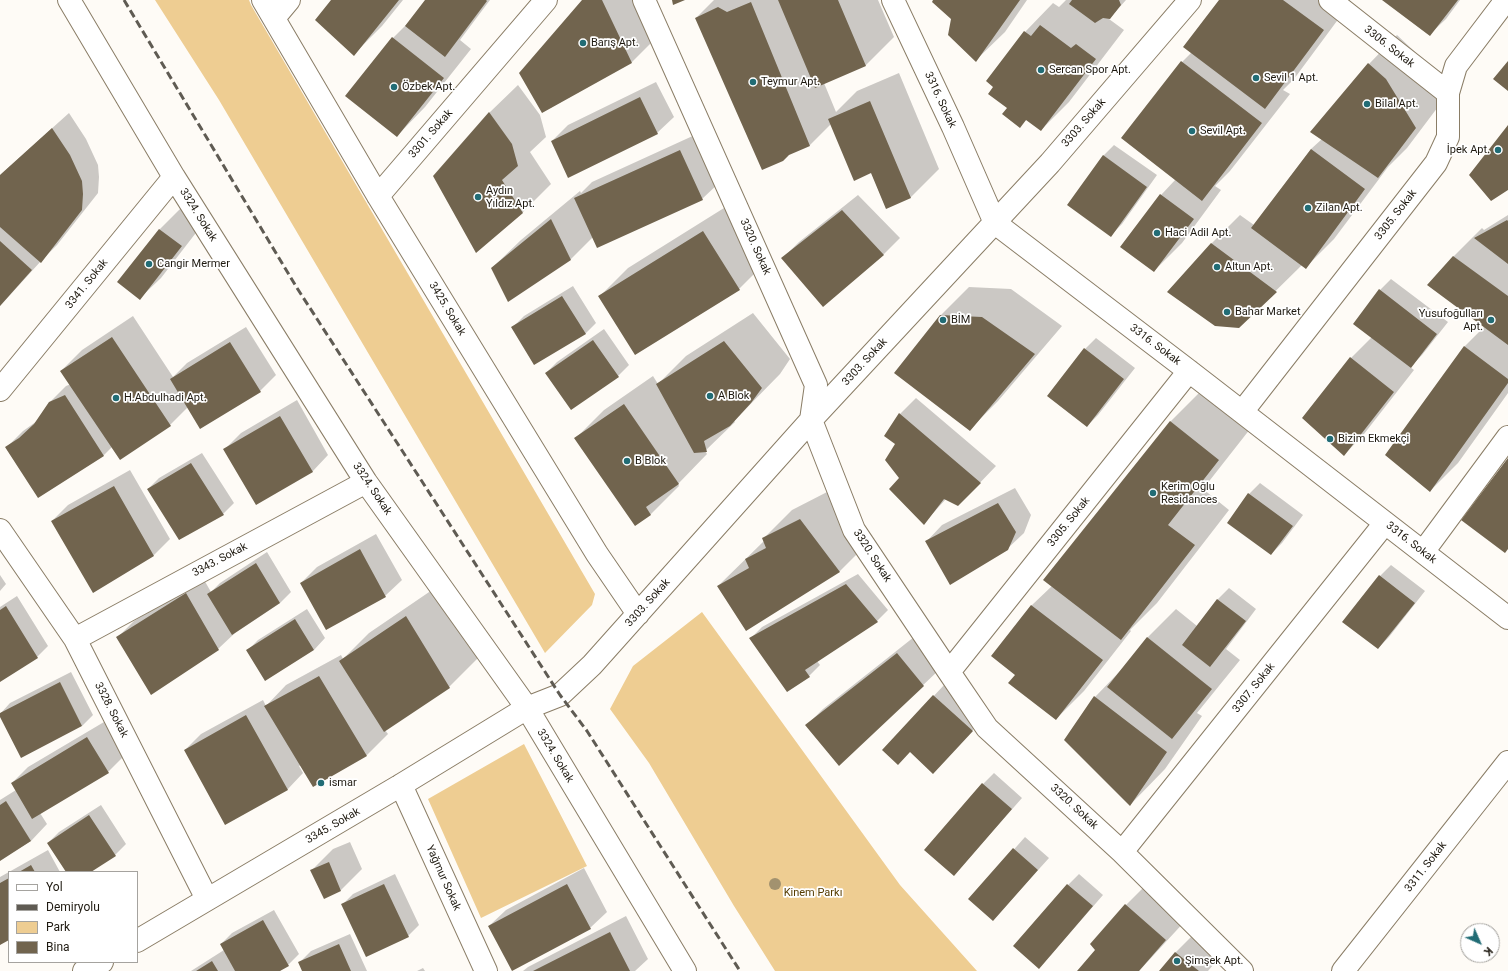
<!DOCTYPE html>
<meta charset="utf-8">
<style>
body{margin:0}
#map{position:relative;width:1508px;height:971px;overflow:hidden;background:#fefbf6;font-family:Roboto,sans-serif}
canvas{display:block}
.legend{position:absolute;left:8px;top:871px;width:130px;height:92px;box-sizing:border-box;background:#fff;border:1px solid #a5a39f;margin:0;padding:5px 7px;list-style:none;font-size:12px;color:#1e1910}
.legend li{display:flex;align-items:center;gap:8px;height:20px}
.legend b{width:20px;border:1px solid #a5a39f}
.north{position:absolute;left:1460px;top:923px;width:40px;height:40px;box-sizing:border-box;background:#fff;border:1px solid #a5a39f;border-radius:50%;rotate:135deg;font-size:11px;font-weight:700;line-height:16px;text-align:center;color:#1e1910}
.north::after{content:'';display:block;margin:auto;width:14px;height:18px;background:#216c75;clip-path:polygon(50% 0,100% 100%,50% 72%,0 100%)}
</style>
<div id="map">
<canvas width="1508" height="971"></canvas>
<ul class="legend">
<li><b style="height:5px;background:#fff"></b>Yol</li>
<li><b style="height:5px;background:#5f5b53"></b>Demiryolu</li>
<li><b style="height:11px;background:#eecd92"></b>Park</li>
<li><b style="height:11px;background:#71644e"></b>Bina</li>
</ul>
<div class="north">K</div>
</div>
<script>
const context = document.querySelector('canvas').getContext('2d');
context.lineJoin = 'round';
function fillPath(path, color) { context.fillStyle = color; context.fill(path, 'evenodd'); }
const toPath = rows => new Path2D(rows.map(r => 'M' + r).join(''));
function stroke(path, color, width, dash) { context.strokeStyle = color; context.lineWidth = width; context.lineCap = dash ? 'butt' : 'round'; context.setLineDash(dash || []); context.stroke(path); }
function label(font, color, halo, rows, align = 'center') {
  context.font = font + ' Roboto,sans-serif'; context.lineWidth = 3.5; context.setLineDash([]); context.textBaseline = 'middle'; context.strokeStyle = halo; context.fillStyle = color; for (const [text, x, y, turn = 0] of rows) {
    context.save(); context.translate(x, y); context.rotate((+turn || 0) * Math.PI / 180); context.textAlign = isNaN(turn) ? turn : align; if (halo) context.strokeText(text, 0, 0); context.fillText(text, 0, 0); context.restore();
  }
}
fillPath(toPath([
 [155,0,249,0,251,5,595,594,592,605,545,653,219,100],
 [702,612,900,885,977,971,775,971,734,906,649,763,610,709,633,666],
 [524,744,587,866,481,918,428,799]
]), '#eecd92');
fillPath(toPath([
 [332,0,403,0,382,26,354,54],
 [426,0,490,0,460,40,471,49,425,107,397,136,393,38,412,19],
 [583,0,644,0,660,34,632,62,543,112],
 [714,0,878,0,894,37,866,65,824,83,836,112,857,91,899,73,939,169,911,197,886,208,871,172,831,124,810,145,790,153,696,18],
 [934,0,1027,0,1005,32,976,60,952,18],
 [1066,0,1126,0,1109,19,1124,30,1069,102,1041,130,1027,119,1020,126,1008,108,1025,32,1053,3,1059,7],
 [1220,0,1349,0,1351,2,1294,79,1283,90,1290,94,1230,171,1215,186,1221,190,1182,243,1154,271,1161,195,1176,179,1123,138,1182,62,1191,53],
 [1383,0,1460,0,1446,19,1429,35],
 [1397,35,1414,51,1444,99,1407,148,1388,167,1334,239,1306,267,1302,265,1239,327,1168,292,1212,243,1240,215,1254,225,1311,149,1322,139,1369,64],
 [656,82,674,117,657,133,552,141,568,125],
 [518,85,540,115,546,137,530,152,551,184,523,212,476,252,489,113],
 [69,113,86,139,98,165,99,177,98,193,57,245,41,261,0,306,0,175],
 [697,134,719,183,702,199,593,237,571,259,508,301,492,268,521,240,580,191,581,193,592,182],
 [1114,145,1157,175,1122,224,1111,235,1103,156],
 [858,195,900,238,884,254,823,305,783,258,799,242],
 [732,203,768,260,739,289,600,296,628,268],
 [181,208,202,225,161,278,140,298,118,282,160,229],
 [1508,215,1508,393,1458,463,1430,491,1387,455,1465,346,1485,326,1453,257,1482,228,1484,230],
 [1391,279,1448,322,1422,355,1410,367,1414,370,1364,434,1344,455,1351,358,1372,337,1380,290],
 [573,286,596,323,585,334,513,327,524,316],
 [969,287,1011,289,1062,326,998,401,970,429,940,316],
 [753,313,790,359,780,374,734,421,735,422,705,451,707,454,678,484,679,486,651,514,636,525,576,438,604,410,653,376,658,384,686,356],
 [133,316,173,377,187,363,246,327,276,375,260,391,188,407,170,425,120,459,112,447,104,455,38,496,6,448,23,431,37,421,49,403,66,386,71,384,61,371,82,350],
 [604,329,629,365,618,376,546,373,557,362],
 [1096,338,1135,368,1098,415,1087,426,1085,349],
 [1206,386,1254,424,1203,489,1229,510,1157,603,1130,630,1131,631,1084,691,1056,719,1016,675,993,656,1032,605,1052,586,1170,422],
 [916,398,996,466,974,489,946,499,924,523,901,479,897,443,900,414],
 [297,400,328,455,312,472,225,449,241,433],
 [202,453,234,503,223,514,148,489,159,478],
 [130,470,170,539,154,555,94,591,52,521,68,505],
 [1260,483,1303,515,1282,543,1271,554,1249,494],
 [1015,488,1031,515,1024,533,1007,549,926,542,942,525],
 [829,491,868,543,840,571,746,630,718,586,764,541,763,539,792,510],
 [376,534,402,580,385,596,301,583,317,567],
 [267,552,291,592,280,603,235,633,218,649,151,693,118,637,134,621,203,578,211,592,220,583],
 [1391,565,1425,591,1389,637,1378,648,1344,621,1380,576],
 [858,574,888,610,877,621,817,661,820,665,809,676,751,638,762,627],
 [0,575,6,584,0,591],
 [435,588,478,658,449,687,385,730,388,734,367,755,301,765,299,766,303,773,287,790,185,750,201,734,263,700,266,706,286,685,341,655,343,659,369,633],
 [1229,588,1256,609,1226,649,1240,660,1197,713,1202,716,1165,769,1130,805,1095,697,1123,668,1147,638,1176,609,1197,626,1218,599],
 [17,596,48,646,37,657,0,680,0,607],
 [307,609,325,638,314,650,247,651,258,640],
 [914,637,940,669,839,765,807,725,823,709],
 [71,672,93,715,82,726,0,715,0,714,10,703],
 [945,684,983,719,944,761,910,751,883,750],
 [104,722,124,756,108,772,40,813,47,824,31,841,0,860,0,800,16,790,12,783,28,767],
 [994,773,1022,798,954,875,983,784],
 [101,805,126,844,115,855,90,872,67,872,48,843,59,832],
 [1025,837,1049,858,993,920,970,899],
 [350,842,362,869,341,890,312,870,333,849],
 [48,850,60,872,9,872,9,939,0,944,0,877],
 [584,868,607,912,590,928,489,926,506,910],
 [395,874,419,925,408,936,342,905,353,894],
 [1079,874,1103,895,1050,956,1068,885],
 [1147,884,1187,919,1139,971,1078,971,1096,950,1092,944,1126,905],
 [274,910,299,954,288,965,278,971,191,971,224,950,221,944,232,933],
 [626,916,648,959,635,971,523,971,528,967],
 [1197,931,1223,953,1208,971,1160,971,1176,952],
 [350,934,367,971,304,971,300,962,311,951],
 [423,968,425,971,417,971]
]), '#0003');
fillPath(toPath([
 [331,0,399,0,354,56,315,20],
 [425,0,486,0,487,1,445,57,405,26],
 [582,0,602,0,632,63,542,113,519,73],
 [672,0,685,0,673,5],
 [778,0,838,0,866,66,815,88],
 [933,0,1020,0,976,62,948,35,951,19,932,2],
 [1072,0,1119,0,1121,5,1110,19,1103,18,1095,23,1069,4],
 [1219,0,1283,0,1324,30,1265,109,1183,47],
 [1382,0,1458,0,1430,36],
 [751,2,810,146,789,155,783,161,762,170,695,18,718,7,727,12],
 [1040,25,1071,48,1076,44,1096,59,1041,131,1026,120,1020,128,1002,114,1007,108,988,94,993,87,986,81,1024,31,1031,36],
 [392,37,444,78,397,137,345,96],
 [1181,61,1262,123,1202,201,1121,138],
 [1508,61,1508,91,1493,79],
 [1368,63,1386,79,1416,128,1378,178,1310,132],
 [640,97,658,134,568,178,551,141],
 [870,101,911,198,886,209,871,173,854,181,828,119],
 [489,112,512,144,518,166,502,180,523,213,476,253,433,176],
 [1508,125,1508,190,1491,201,1469,175],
 [52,128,70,155,82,181,83,194,82,210,41,263,0,227,0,175],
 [1311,149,1365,189,1306,269,1251,228],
 [680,150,703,200,597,248,574,198],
 [1103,155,1147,187,1111,237,1067,205],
 [1160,194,1194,219,1154,272,1120,247],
 [842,210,884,255,823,307,781,258],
 [551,219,571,260,508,302,491,268],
 [1507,220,1508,221,1508,264,1474,238],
 [159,229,182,246,140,300,117,282],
 [703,231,740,290,635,355,598,296],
 [0,241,32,270,0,306],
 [1211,243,1277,292,1239,328,1215,326,1167,292],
 [1453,256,1508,296,1508,345,1427,285],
 [1379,289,1437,334,1411,368,1353,324],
 [562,296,586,334,534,365,511,327],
 [940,315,982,317,1035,354,970,431,894,373],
 [112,337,171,426,120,460,60,371],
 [593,340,619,377,571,410,545,373],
 [724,341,762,388,751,403,730,426,704,441,707,452,694,453,656,384],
 [230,342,261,392,200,429,170,379],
 [1464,346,1508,379,1508,383,1430,492,1385,455],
 [1084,348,1124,379,1087,427,1047,396],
 [1350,357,1394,392,1344,456,1302,418],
 [65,395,104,456,38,498,5,447,19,438,34,424,49,402],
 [624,404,679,484,646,507,651,515,635,526,574,438],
 [899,413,981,483,958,506,944,499,924,525,889,489,899,478,885,460,895,444,884,436],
 [280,416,313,472,256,505,223,449],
 [1170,421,1219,460,1168,525,1195,545,1121,640,1043,580],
 [1508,458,1508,549,1505,553,1461,520],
 [191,463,224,515,179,540,147,489],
 [114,486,154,556,93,593,51,521],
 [1248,493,1293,526,1271,555,1227,523],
 [998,503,1016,532,1008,550,950,585,925,541],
 [800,519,840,572,746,631,717,586,749,568,745,559,766,548,762,538],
 [360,549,386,597,326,630,300,583],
 [256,563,280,603,232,635,207,594],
 [1379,575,1415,603,1378,649,1342,622],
 [846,584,878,622,805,670,810,677,787,692,749,638],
 [186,593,219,650,151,695,116,637],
 [1217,599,1246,621,1210,667,1182,645],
 [1031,605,1103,660,1056,720,1008,683,1015,675,991,656],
 [6,606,38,658,0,682,0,610],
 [406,616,450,688,384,732,339,661],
 [295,619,314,650,265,681,246,650],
 [1147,637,1212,689,1172,739,1107,687],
 [897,653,924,686,839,766,805,725],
 [319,676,367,756,313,787,264,706],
 [60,682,82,726,21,758,0,717,0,713],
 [933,695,973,731,933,774,910,752,898,765,882,750],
 [1094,696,1167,752,1130,806,1064,740],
 [246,715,288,790,225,825,184,750],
 [87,737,109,773,32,819,11,783],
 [982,783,1012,809,954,876,924,850],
 [6,801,31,841,0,861,0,805],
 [89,815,116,856,91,872,66,872,47,843],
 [1013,848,1038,870,993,921,968,899],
 [329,862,341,891,324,899,310,870],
 [31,865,35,872,19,872],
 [9,878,9,940,0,945,0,883],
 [384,884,409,937,366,957,341,904],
 [567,884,591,929,512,971,488,926],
 [1067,884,1093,906,1039,969,1013,946],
 [1125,904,1166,940,1139,971,1077,971,1095,950,1090,944],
 [263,920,289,966,280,971,235,971,220,944],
 [610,932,630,971,533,971],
 [339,944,351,971,302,971,298,962],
 [1175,952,1199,971,1159,971],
 [212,961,218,971,196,971]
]), '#71644e');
const minor = toPath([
 [69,0,174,177,366,482,527,708,685,971],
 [263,0,378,196,597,554,638,614],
 [644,0,816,385,811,420,854,530,949,672,987,728,1122,852,1242,971],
 [893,0,953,127,995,223,1189,371,1508,618],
 [1330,0,1448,93],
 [274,18,289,0],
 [378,196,546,0],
 [0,390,174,177],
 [1242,412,1436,163,1448,137,1448,93,1456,66,1506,0],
 [0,530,75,639,207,899],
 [1423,552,1508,437],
 [75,639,366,482],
 [949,672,1189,371],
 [401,785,486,971],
 [1122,852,1385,523],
 [137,941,401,785,527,708,560,695,592,665,811,420,1050,163,1190,0],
 [84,971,102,962],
 [1343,971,1508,762]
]);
stroke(minor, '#8a7d66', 24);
stroke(minor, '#fff', 22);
stroke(toPath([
 [124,0,297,288,560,695,587,731,740,971]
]), '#5f5b53', 3, [8, 4]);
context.fillStyle = '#a2926f';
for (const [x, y] of [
 [775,884]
]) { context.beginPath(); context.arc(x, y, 6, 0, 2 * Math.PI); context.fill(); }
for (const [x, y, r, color] of [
 [583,43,4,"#216c75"],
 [1041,70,4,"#216c75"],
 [1256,78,4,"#216c75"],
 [753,82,4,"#216c75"],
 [394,87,4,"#216c75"],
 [1367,104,4,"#216c75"],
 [1192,131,4,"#216c75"],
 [1498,150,4,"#216c75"],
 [478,197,4,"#216c75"],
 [1308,208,4,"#216c75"],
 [1157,233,4,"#216c75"],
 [149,264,4,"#216c75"],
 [1217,267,4,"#216c75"],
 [1227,312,4,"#216c75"],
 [943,320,4,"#216c75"],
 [1491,320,4,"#216c75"],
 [710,396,4,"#216c75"],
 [116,398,4,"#216c75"],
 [1330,439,4,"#216c75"],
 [627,461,4,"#216c75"],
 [1153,493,4,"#216c75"],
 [321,783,4,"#216c75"],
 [1177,961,4,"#216c75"]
]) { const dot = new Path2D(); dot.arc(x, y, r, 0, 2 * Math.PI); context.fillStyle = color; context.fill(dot); stroke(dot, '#fff', 1.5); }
label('11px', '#1e1910', '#fff', [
 ["Barış Apt.",591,43],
 ["Sercan Spor Apt.",1049,70],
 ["Sevil 1 Apt.",1264,78],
 ["Teymur Apt.",761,82],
 ["Özbek Apt.",402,87],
 ["Bilal Apt.",1375,104],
 ["Sevil Apt.",1200,131],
 ["İpek Apt.",1490,150,"right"],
 ["Aydın",486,191],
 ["Yıldız Apt.",486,204],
 ["Zilan Apt.",1316,208],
 ["Haci Adil Apt.",1165,233],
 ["Cangir Mermer",157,264],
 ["Altun Apt.",1225,267],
 ["Bahar Market",1235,312],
 ["Yusufoğulları",1483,314,"right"],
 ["Apt.",1483,327,"right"],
 ["BİM",951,320],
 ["A Blok",718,396],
 ["H.Abdulhadi Apt.",124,398],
 ["Bizim Ekmekçi",1338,439],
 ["B Blok",635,461],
 ["Kerim Oğlu",1161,487],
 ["Residances",1161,500],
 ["ismar",329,783],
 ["Şimşek Apt.",1185,961]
], 'left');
label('11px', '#1e1910', '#fff', [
 ["3306. Sokak",1389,47,38],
 ["3316. Sokak",940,100,65],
 ["3303. Sokak",1084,123,-49],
 ["3301. Sokak",431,134,-49],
 ["3324. Sokak",198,215,58],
 ["3305. Sokak",1396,215,-52],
 ["3320. Sokak",755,247,66],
 ["3341. Sokak",87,284,-51],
 ["3425. Sokak",447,309,59],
 ["3316. Sokak",1155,345,37],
 ["3303. Sokak",865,362,-47],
 ["3324. Sokak",372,489,56],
 ["3305. Sokak",1069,522,-51],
 ["3316. Sokak",1411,543,38],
 ["3320. Sokak",872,556,57],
 ["3343. Sokak",220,560,-28],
 ["3303. Sokak",648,603,-48],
 ["3307. Sokak",1254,688,-51],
 ["3328. Sokak",111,710,63],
 ["3324. Sokak",555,756,59],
 ["3320. Sokak",1074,807,43],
 ["3345. Sokak",333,826,-30],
 ["3311. Sokak",1426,867,-52],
 ["Yağmur Sokak",443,878,66]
]);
label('11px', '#563c00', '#fff', [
 ["Kinem Parkı",813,893]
]);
</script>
